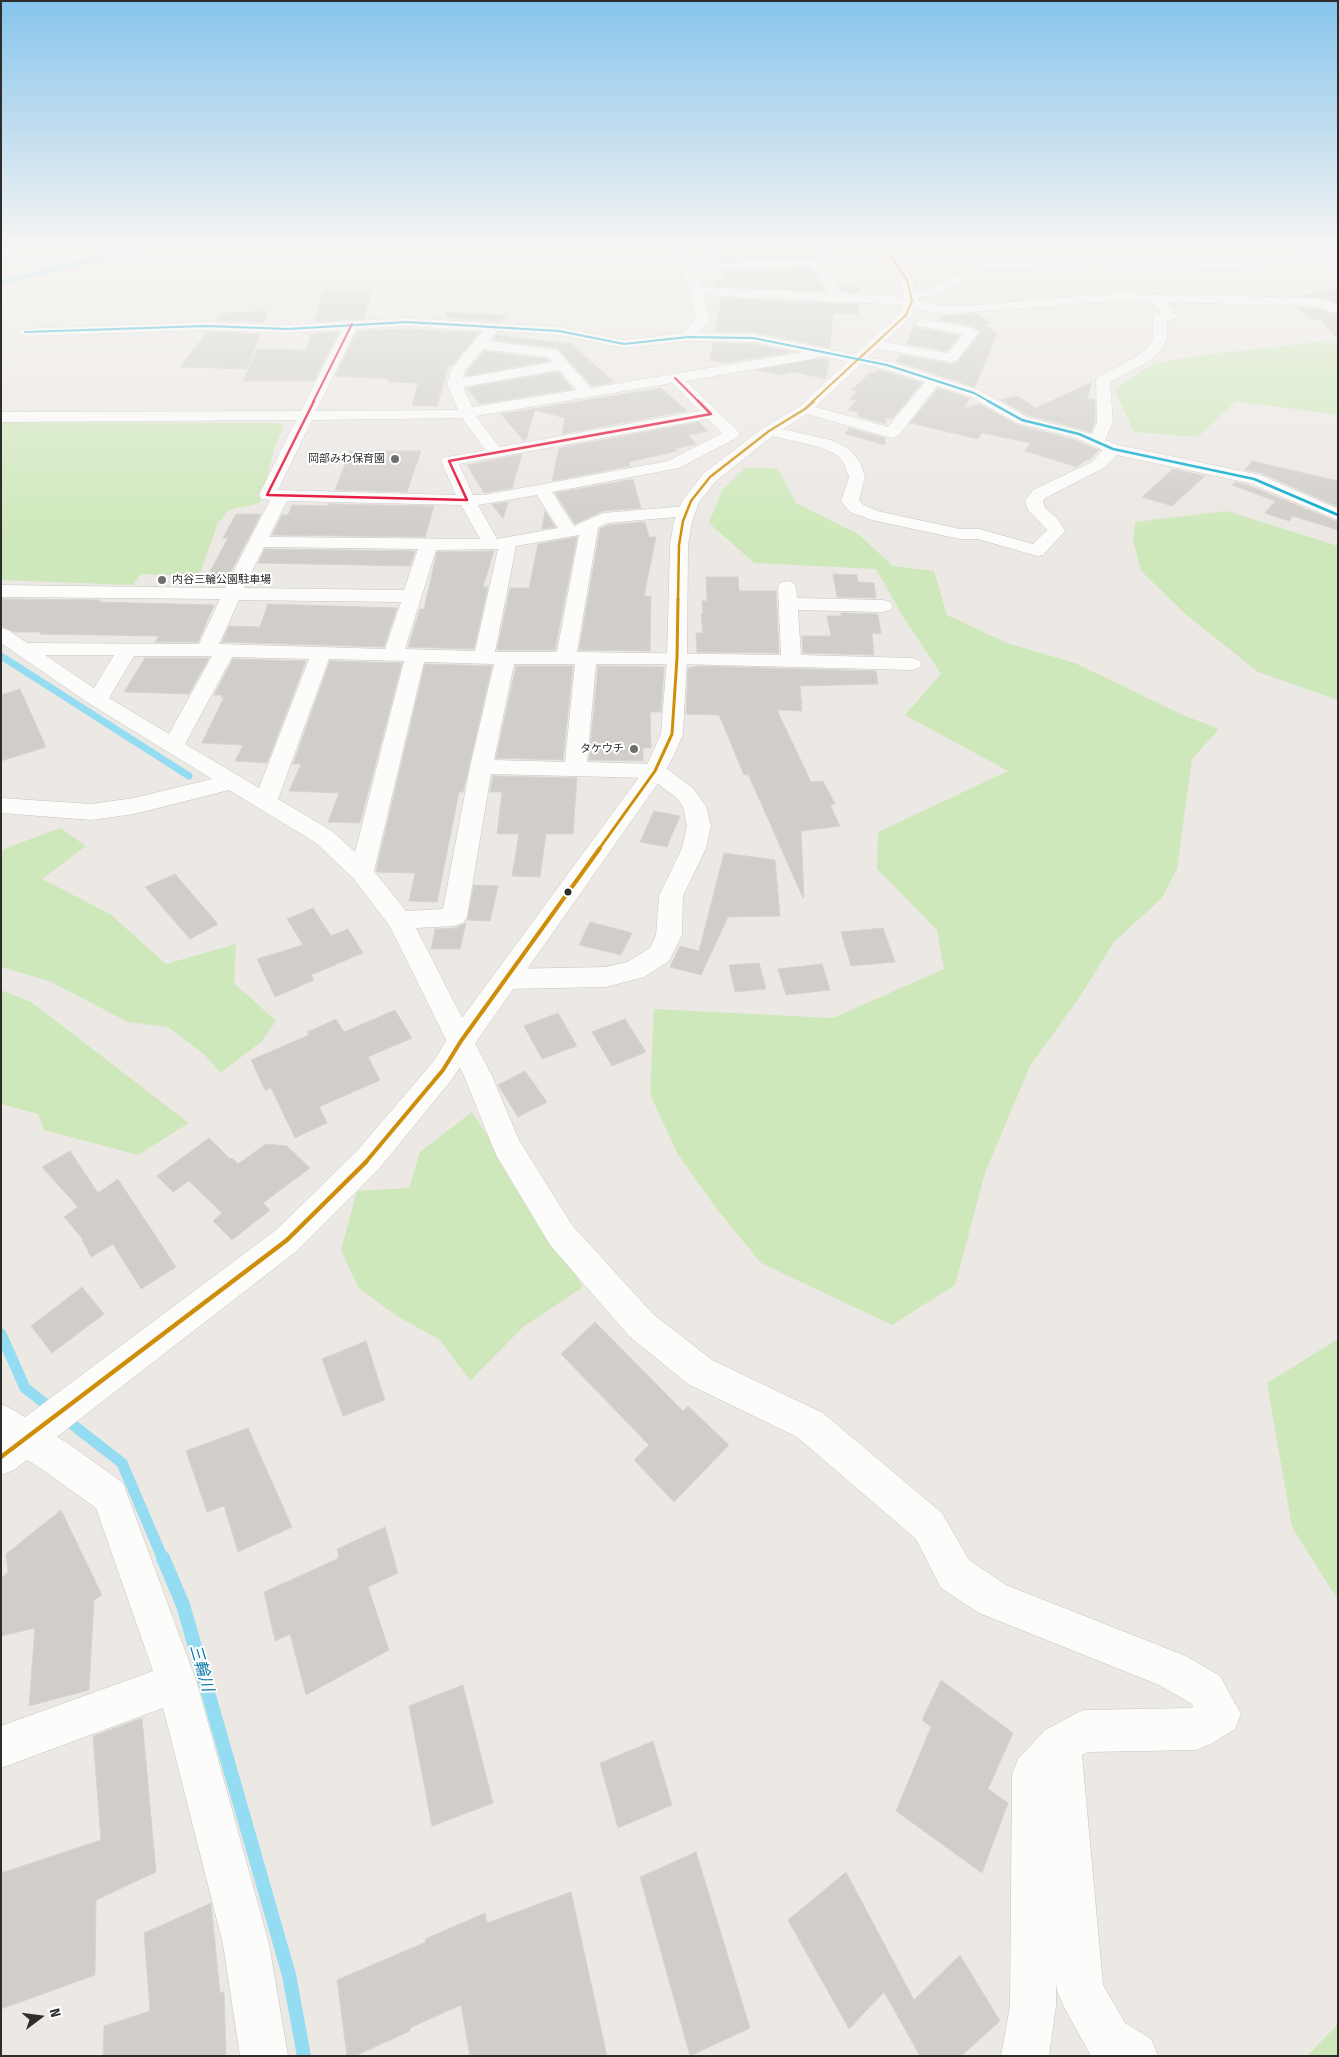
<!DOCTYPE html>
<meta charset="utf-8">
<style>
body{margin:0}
#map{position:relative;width:1339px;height:2057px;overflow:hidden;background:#ece8e4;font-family:"Fira Sans Condensed",sans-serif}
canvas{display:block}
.frame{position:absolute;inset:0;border:2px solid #2d2d2d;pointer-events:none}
.north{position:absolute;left:15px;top:1992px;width:50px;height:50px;-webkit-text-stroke:4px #fff;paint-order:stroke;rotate:75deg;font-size:14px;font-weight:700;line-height:20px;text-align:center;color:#2d2d2d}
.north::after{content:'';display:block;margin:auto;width:18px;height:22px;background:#2d2d2d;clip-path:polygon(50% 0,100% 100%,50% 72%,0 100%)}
</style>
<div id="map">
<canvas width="1339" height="2057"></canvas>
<div class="frame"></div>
<div class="north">N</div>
</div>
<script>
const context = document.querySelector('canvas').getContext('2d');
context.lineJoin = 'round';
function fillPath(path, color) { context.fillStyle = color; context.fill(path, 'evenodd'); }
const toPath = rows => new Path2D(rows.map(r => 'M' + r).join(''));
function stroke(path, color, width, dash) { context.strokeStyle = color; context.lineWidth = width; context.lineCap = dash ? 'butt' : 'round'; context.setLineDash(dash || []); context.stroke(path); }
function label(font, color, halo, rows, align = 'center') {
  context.font = font + ' "Fira Sans Condensed","Noto Sans JP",sans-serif'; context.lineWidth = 4; context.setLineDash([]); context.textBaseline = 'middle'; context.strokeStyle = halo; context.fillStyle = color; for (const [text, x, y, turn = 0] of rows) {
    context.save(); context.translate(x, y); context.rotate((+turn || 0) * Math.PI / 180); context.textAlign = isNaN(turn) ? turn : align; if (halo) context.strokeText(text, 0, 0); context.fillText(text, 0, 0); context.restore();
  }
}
fillPath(toPath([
 [1327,341,1338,345,1338,415,1236,401,1198,437,1134,432,1114,389,1155,363,1203,355],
 [1,422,276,423,284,426,274,450,260,503,229,510,218,523,199,576,141,574,133,585,1,580],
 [746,467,778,469,796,503,858,534,893,566,934,571,947,615,1007,643,1075,663,1183,715,1219,729,1192,759,1177,869,1162,898,1114,942,1081,995,1030,1066,985,1173,955,1285,892,1325,761,1263,716,1208,677,1153,650,1094,654,1009,833,1018,944,969,937,930,877,869,878,832,1008,771,905,715,941,674,902,615,876,569,754,563,709,523,722,490],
 [1227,511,1338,546,1338,700,1258,672,1190,618,1141,571,1133,540,1135,522],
 [60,828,86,846,42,879,110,914,166,964,236,944,234,983,276,1021,261,1042,220,1073,205,1055,168,1027,128,1022,49,981,1,967,1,852,4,849],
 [1,990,31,1002,189,1123,138,1155,44,1130,38,1114,1,1104],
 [472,1112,583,1287,523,1327,470,1381,440,1340,395,1315,358,1287,341,1250,357,1191,409,1188,420,1152],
 [1338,1339,1338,1600,1292,1527,1267,1383],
 [1338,2024,1338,2056,1307,2056]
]), '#cfe8bb');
stroke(toPath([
 [1,282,155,245]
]), '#94dcf1', 4.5);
stroke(toPath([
 [1,656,189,776]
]), '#94dcf1', 7);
stroke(toPath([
 [1,1334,25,1388,52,1409],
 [64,1418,122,1463,163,1559]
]), '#94dcf1', 11);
stroke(toPath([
 [163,1558,183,1605,289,1975,304,2056]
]), '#94dcf1', 14);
const building = toPath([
 [714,245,811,245,820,258,720,261,714,245],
 [811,269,825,291,716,286,714,280,726,280,723,272,811,269],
 [838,285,860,287,860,293,843,292,838,285],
 [1338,288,1338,303,1325,298,1299,296,1338,288],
 [371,290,364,319,314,322,323,291,371,290],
 [720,298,859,305,858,314,833,313,830,348,753,332,715,331,721,301,720,298],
 [1299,308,1322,310,1338,316,1338,339,1319,319,1310,319,1299,308],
 [268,311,264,322,216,320,222,313,268,311],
 [446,312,506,315,502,322,445,318,446,312],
 [976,314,992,323,984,324,997,334,975,387,896,361,900,355,951,364,956,363,981,332,972,326,941,320,942,316,976,314],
 [915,325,918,328,960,335,947,351,906,344,915,325],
 [409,329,479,333,451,367,449,364,437,406,412,406,418,383,388,382,390,379,335,376,357,331,409,329],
 [207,332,260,334,247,369,180,367,207,332],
 [339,332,314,381,243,381,257,349,306,350,311,334,339,332],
 [496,335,571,344,614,382,592,386,557,348,493,340,496,335],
 [713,343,753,344,793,352,724,363,710,360,713,343],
 [484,351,547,359,549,361,466,376,468,370,484,351],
 [820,358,829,360,826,379,795,372,780,375,758,370,820,358],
 [878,370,889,373,889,375,890,373,922,383,892,419,886,418,886,424,857,416,859,412,848,410,857,400,850,399,857,391,851,390,871,372,874,373,878,370],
 [558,372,573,389,480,404,466,388,558,372],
 [1092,382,1087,399,1095,400,1095,422,1091,432,1028,415,1000,400,1017,396,1036,408,1092,382],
 [661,388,687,411,562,434,565,418,535,410,526,440,524,441,501,414,661,388],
 [938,388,969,398,964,408,980,404,1017,425,1072,439,1099,450,1089,460,1086,460,1077,467,1025,451,1030,443,982,433,978,439,910,423,938,388],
 [699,422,708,431,688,435,696,444,674,449,677,451,629,462,630,466,552,481,559,448,699,422],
 [849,428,885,438,885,445,845,434,849,428],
 [350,451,421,451,407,492,335,490,350,451],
 [522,454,512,488,484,493,467,465,522,454],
 [1252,461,1338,481,1338,507,1261,473,1245,470,1252,461],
 [1173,469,1205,476,1172,506,1142,497,1173,469],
 [633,479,641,508,603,511,575,524,555,493,633,479],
 [1235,482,1248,485,1338,522,1338,530,1293,516,1289,521,1265,513,1275,501,1232,485,1235,482],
 [508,502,503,519,492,504,508,502],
 [329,504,434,506,425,537,272,535,282,515,288,515,292,505,328,506,329,504],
 [545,511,555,527,542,529,545,511],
 [236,514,261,514,226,581,205,581,228,538,223,538,236,514],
 [645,522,649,537,656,537,644,596,651,596,650,651,579,650,600,529,608,525,645,522],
 [577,537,555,650,497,650,510,588,529,588,538,544,577,537],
 [265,549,415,551,410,566,258,563,265,549],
 [494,551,483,587,488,587,474,649,408,647,420,609,424,609,437,552,494,551],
 [833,574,857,575,858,582,874,583,876,598,837,597,833,574],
 [706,577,738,577,739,591,776,591,779,653,697,652,696,633,703,633,701,614,703,614,702,601,707,601,706,577],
 [1,599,101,600,99,602,214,605,198,642,155,642,159,636,40,634,41,632,14,632,1,626,1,599],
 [268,604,397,608,384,647,222,642,229,626,260,627,268,604],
 [841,613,878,614,881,634,872,633,874,655,803,653,802,636,831,636,827,616,841,616,841,613],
 [145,658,209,658,189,694,124,692,145,658],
 [233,659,306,661,267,763,235,761,243,745,202,743,224,697,221,697,222,695,214,695,233,659],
 [330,661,402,663,360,823,328,822,339,793,289,791,301,764,293,764,330,661],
 [425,664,492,666,463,792,459,792,437,902,409,901,415,873,378,872,376,871,425,664],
 [516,666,573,666,563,760,496,758,516,666],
 [598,666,664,667,661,712,650,712,651,748,643,748,643,761,589,760,598,666],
 [698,666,876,671,878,684,800,686,802,711,777,710,811,782,823,781,835,804,830,805,840,826,801,831,804,897,803,898,748,774,744,775,719,715,686,714,688,668,698,666],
 [20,689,46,747,1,761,1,695,20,689],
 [493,776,577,778,573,834,546,834,540,877,512,876,519,834,497,834,502,792,490,792,493,776],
 [654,811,680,816,667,847,640,842,654,811],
 [724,853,775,860,780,916,728,917,701,975,670,967,680,946,699,951,724,853],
 [175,874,218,924,190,939,145,887,175,874],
 [474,885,498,886,490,921,467,920,474,885],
 [313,908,331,936,348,929,363,953,311,975,314,980,275,997,257,959,303,945,287,919,313,908],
 [590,922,632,933,621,955,579,945,590,922],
 [466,923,460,949,431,949,435,929,455,928,466,923],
 [883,928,895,962,851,966,841,932,883,928],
 [759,963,766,989,735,992,729,965,759,963],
 [822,964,830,990,786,995,778,969,822,964],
 [395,1010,412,1038,368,1057,380,1080,319,1107,327,1123,295,1138,271,1088,265,1090,251,1060,309,1035,307,1032,336,1019,344,1032,395,1010],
 [558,1013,577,1046,542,1059,524,1026,558,1013],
 [625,1019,646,1052,612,1066,592,1032,625,1019],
 [525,1071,547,1102,518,1117,498,1085,525,1071],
 [209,1138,230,1159,232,1158,238,1164,266,1144,287,1146,310,1168,263,1203,270,1210,232,1240,213,1221,222,1213,189,1181,173,1192,157,1176,209,1138],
 [70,1151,98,1193,118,1179,176,1267,141,1289,113,1244,91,1257,81,1237,64,1217,78,1207,42,1167,70,1151],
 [82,1287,104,1314,52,1353,31,1326,82,1287],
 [595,1322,683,1411,688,1406,729,1445,674,1502,634,1460,649,1445,561,1354,595,1322],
 [366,1341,385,1400,343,1416,322,1359,366,1341],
 [248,1428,292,1527,238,1552,224,1506,207,1512,186,1451,248,1428],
 [61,1510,102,1595,94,1600,89,1690,29,1706,35,1628,1,1636,1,1578,8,1572,6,1554,61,1510],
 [385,1527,398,1573,368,1587,389,1650,306,1695,290,1634,275,1641,264,1592,339,1558,337,1549,385,1527],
 [941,1680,1013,1733,988,1789,1008,1803,982,1873,896,1811,931,1727,922,1720,941,1680],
 [463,1685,493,1803,432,1826,409,1706,463,1685],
 [142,1718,156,1872,96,1900,95,1975,1,2009,1,1873,101,1840,93,1736,142,1718],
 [653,1741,672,1805,618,1828,600,1763,653,1741],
 [696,1852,750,2028,690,2056,640,1877,696,1852],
 [846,1872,914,2000,960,1955,1000,2021,961,2056,920,2056,884,1992,849,2029,788,1920,846,1872],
 [571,1892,607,2056,470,2056,461,2005,410,2028,410,2031,355,2056,347,2056,337,1980,426,1942,425,1939,485,1913,487,1923,571,1892],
 [211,1903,220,1993,224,1992,226,2056,103,2056,104,2026,150,2011,144,1933,211,1903]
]);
fillPath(building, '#d1ceca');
stroke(building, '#d7d4d0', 1);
const minor = toPath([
 [671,245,683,245,691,264,816,259,820,260,842,294,907,297,905,294,906,291,933,288,971,266,990,261,1023,261,1091,267,1338,255,1338,263,1091,275,1023,269,990,269,979,272,941,294,914,298,918,301,944,306,962,306,1117,293,1310,298,1325,300,1338,305,1338,314,1322,308,1310,306,1167,302,1177,316,1175,319,1167,321,1167,339,1158,354,1146,363,1110,382,1113,422,1105,440,1118,445,1260,475,1338,509,1338,520,1249,483,1117,455,1104,468,1045,498,1043,501,1045,508,1057,518,1065,531,1043,555,1037,556,978,539,960,539,872,520,850,512,841,501,849,477,844,463,837,455,820,447,763,434,761,431,763,428,769,426,831,440,849,449,860,462,865,477,859,500,862,504,877,511,960,529,979,529,1033,544,1047,530,1028,510,1025,501,1033,490,1092,462,1103,450,1073,437,1017,423,969,396,937,386,898,436,892,438,800,412,797,409,800,406,805,404,888,427,925,382,884,369,820,356,813,359,686,381,738,431,740,434,738,437,679,468,552,492,574,526,603,513,687,506,693,507,696,511,693,515,687,516,607,523,598,528,577,652,781,655,778,587,780,583,787,581,794,583,796,587,797,598,883,600,890,602,893,606,890,610,883,612,798,610,801,655,912,658,919,660,922,664,919,668,912,670,677,664,596,664,587,762,655,764,663,766,693,788,706,806,711,826,706,848,683,896,682,935,669,961,644,977,606,987,506,989,497,986,493,979,497,972,506,969,606,967,627,962,650,948,656,935,659,896,682,848,687,826,683,807,677,798,650,778,491,774,467,917,463,923,454,926,416,928,492,1076,519,1140,572,1225,653,1314,712,1360,823,1413,942,1513,969,1560,1006,1585,1186,1656,1220,1676,1241,1714,1235,1729,1211,1744,1196,1750,1088,1752,1082,1755,1103,1985,1125,2023,1151,2039,1158,2056,1091,2056,1064,2007,1057,1991,1056,1984,1056,2006,1049,2056,1001,2056,1010,2006,1012,1774,1018,1759,1045,1730,1083,1710,1191,1708,1193,1707,1192,1704,1159,1685,979,1613,941,1588,916,1539,797,1437,688,1384,629,1336,550,1245,496,1155,464,1076,389,925,353,878,316,843,229,790,134,814,91,820,1,813,1,798,91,804,134,798,212,779,90,704,1,643,1,628,8,630,27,643,199,644,220,599,1,597,1,585,225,588,270,500,261,499,259,495,296,420,1,422,1,412,301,411,342,330,288,333,206,330,25,336,18,332,20,329,206,322,288,325,407,318,559,327,624,340,684,333,696,318,690,291,671,245],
 [812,267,829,293,701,287,694,271,812,267],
 [704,295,905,305,911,308,944,314,1117,301,1153,302,1162,314,1155,315,1153,318,1153,339,1148,348,1136,357,1098,377,1096,380,1097,422,1092,434,1027,417,979,390,892,362,753,334,698,333,710,318,704,295],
 [407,326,483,331,452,368,447,384,458,410,316,411,356,329,407,326],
 [497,331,559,335,624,348,688,341,753,342,803,352,591,388,557,350,489,341,497,331],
 [483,349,548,357,553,362,463,378,466,369,483,349],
 [559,370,577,390,472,407,463,387,559,370],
 [672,383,700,411,499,447,476,416,672,383],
 [462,418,485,450,443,458,441,461,456,495,278,490,312,420,462,418],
 [708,419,722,433,668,461,484,495,473,495,459,464,708,419],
 [537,495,558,528,497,539,478,505,537,495],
 [287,501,461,505,480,539,269,537,287,501],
 [579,535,557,652,495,652,516,546,579,535],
 [264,547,418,549,404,590,244,588,264,547],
 [498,549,475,651,405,649,436,550,498,549],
 [239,600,401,602,385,649,219,644,239,600],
 [45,655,114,655,94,688,45,655],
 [134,656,212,656,169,734,109,698,134,656],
 [232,657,309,659,259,788,185,744,232,657],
 [329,659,404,661,355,852,332,831,278,799,329,659],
 [424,662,494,664,470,767,443,909,406,911,374,871,424,662],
 [514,664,575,664,565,762,494,760,514,664],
 [923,319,972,328,979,332,956,361,951,362,874,348,867,344,874,340,948,353,963,334,918,326,916,323,923,319],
 [1,1404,13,1410,69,1444,123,1483,197,1683,269,1944,288,2056,240,2056,223,1944,163,1708,1,1768,1,1726,153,1671,96,1508,43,1470,1,1443,1,1404]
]);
const secondary = toPath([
 [877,245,889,245,913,280,919,301,913,315,810,412,775,434,716,481,699,502,692,521,688,545,687,658,683,734,676,751,663,776,471,1049,453,1078,378,1170,298,1250,14,1470,1,1475,1,1435,276,1230,356,1152,433,1062,451,1033,645,769,661,734,667,658,670,545,674,521,682,501,704,473,763,428,800,406,900,313,905,301,901,280,877,245]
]);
stroke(minor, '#c5c4c4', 1);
stroke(secondary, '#c5c4c4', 1);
fillPath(minor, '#fcfcfb');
fillPath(secondary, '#fcfcfb');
stroke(toPath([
 [812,402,906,315,912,301,907,280,883,245]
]), '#cf8e09', 2);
stroke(toPath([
 [678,600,679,545,683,521,691,501,710,477,769,431,805,409,814,401]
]), '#cf8e09', 2.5);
stroke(toPath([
 [599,849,655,771,672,734,677,658,678,599]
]), '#cf8e09', 3);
stroke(toPath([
 [365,1163,443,1070,461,1041,600,848]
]), '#cf8e09', 4);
stroke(toPath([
 [1,1457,287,1240,366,1162]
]), '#cf8e09', 4.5);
stroke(toPath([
 [25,332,206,326,288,329,407,322,559,331,624,344,688,337,753,338,887,365,974,393,990,402]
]), '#00a9ce', 2);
stroke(toPath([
 [988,401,1022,420,1079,434,1113,449,1254,479,1338,515]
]), '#00a9ce', 2.5);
stroke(toPath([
 [675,378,699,402],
 [313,402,352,324]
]), '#e4002b', 2);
stroke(toPath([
 [314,401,267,495,467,500,449,461,711,414,698,401]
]), '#e4002b', 2.5);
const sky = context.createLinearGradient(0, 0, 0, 533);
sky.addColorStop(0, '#86c4ec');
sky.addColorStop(0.46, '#f6f5f3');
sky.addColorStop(1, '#f6f5f300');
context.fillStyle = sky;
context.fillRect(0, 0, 1339, 533);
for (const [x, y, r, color] of [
 [395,459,5,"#706e6d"],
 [162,580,5,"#706e6d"],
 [634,749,5,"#706e6d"],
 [568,892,4.5,"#2d2d2d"]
]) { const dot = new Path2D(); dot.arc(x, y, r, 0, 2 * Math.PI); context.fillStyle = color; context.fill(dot); stroke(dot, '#fff', 2); }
label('11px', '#2d2d2d', '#fff', [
 ["岡部みわ保育園",385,459],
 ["内谷三輪公園駐車場",172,580,"left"],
 ["タケウチ",624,749]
], 'right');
label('italic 16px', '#0677a9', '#fff', [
 ["三輪川",201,1668,74]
]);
</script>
